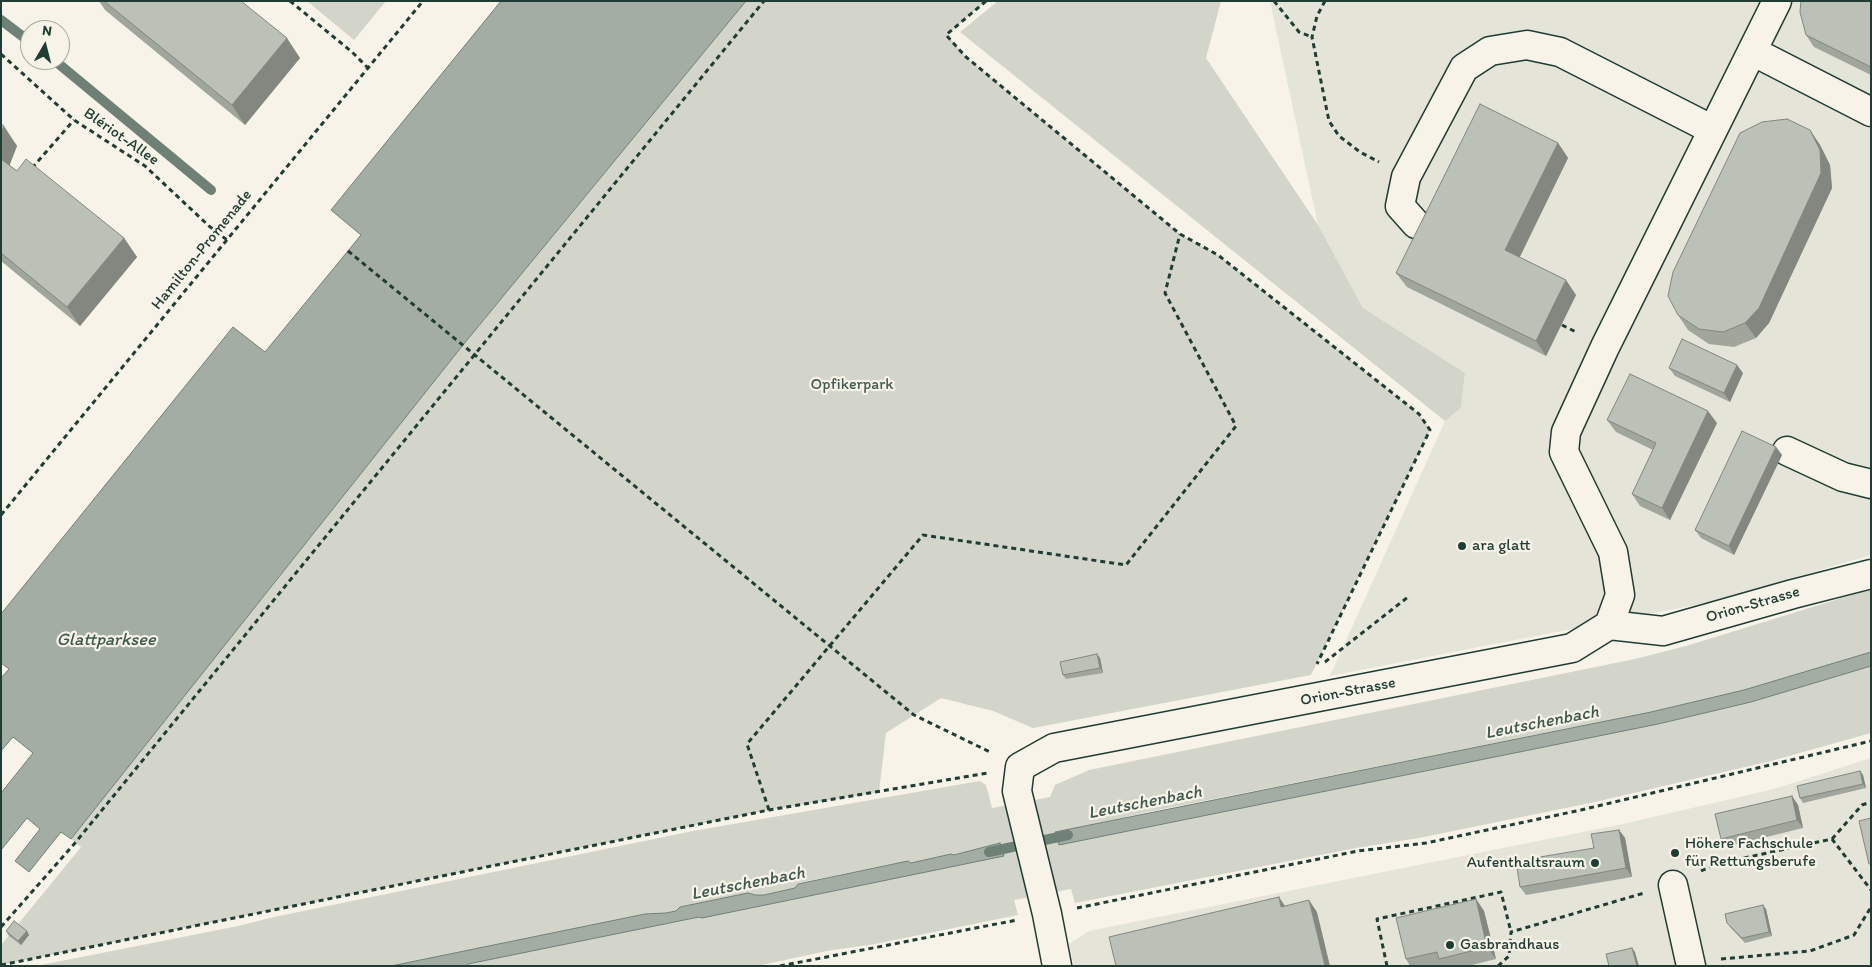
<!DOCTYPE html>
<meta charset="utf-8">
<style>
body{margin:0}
#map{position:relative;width:1872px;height:967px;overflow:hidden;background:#f7f3e8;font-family:Itim,sans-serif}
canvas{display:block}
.frame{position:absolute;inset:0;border:2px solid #1f3d34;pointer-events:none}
.north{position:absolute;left:20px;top:20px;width:50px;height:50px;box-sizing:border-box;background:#f7f3e8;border:1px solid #a1aaa0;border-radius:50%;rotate:8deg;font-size:14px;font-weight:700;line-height:20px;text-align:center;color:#1f3d34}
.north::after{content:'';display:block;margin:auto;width:18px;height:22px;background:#1f3d34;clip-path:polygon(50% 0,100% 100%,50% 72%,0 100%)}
</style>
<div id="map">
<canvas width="1872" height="967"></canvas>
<div class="frame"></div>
<div class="north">N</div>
</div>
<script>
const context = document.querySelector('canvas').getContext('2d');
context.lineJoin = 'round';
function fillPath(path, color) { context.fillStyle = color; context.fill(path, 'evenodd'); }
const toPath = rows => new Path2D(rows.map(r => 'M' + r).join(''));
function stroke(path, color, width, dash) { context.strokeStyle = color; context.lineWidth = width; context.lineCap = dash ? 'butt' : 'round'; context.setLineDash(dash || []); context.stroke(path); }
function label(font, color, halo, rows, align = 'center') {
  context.font = font + ' Itim,sans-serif'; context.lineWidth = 4.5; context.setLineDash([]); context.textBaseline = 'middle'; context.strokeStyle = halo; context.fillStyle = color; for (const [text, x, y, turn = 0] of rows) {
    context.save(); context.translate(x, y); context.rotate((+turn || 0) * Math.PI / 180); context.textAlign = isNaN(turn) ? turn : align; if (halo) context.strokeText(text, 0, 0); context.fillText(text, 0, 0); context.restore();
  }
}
fillPath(toPath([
 [1270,1,1871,1,1871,555,1711,602,1330,676,1445,421,1461,408,1465,373,1363,308,1318,225],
 [1871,758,1871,966,1074,966,1069,944,1089,931,1623,824,1774,789]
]), '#e5e4d9');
fillPath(toPath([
 [307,1,386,1,354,40],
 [746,1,986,1,947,35,966,57,1180,234,1218,255,1419,414,1430,430,1311,675,1033,728,993,711,941,698,886,733,879,792,769,810,1,965,1,945,81,847,71,839,463,345],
 [998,1,1221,1,1206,58,1318,225,1363,308,1465,373,1461,408,1445,421,960,32],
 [1871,589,1871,652,1744,690,1651,712,1148,812,1055,833,1059,845,1658,724,1751,702,1871,666,1871,733,1771,761,1595,802,1419,838,1356,848,1075,903,1071,889,1014,900,1018,915,875,944,827,951,757,966,467,966,468,964,699,917,702,918,1003,856,1001,843,954,855,950,854,911,863,907,861,798,883,795,888,764,895,755,895,748,893,680,907,676,911,666,913,645,914,391,966,36,966,238,926,274,917,693,831,974,782,980,781,986,785,992,808,1050,797,1055,785,1089,770,1635,659,1686,646]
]), '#d3d5ca');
const water = toPath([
 [501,1,746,1,463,345,71,839,61,832,29,872,15,861,40,829,27,818,1,850,1,793,33,753,13,737,1,751,1,678,9,669,1,663,1,614,233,327,265,352,361,235,331,210,501,1],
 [1871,652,1871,666,1751,702,1658,724,1059,845,1055,832,1651,712,1744,690,1871,652],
 [1000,843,1004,856,702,918,699,917,468,964,467,966,391,966,645,914,666,913,676,911,680,907,748,893,755,895,764,895,795,888,798,884,908,861,911,863,951,854,954,855,1000,843]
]);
fillPath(water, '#a4ada3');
stroke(water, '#6f8077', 1);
stroke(toPath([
 [1,20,30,42],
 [54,60,211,190],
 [989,852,1068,835]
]), '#6f8077', 10);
const minor = toPath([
 [1752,51,1871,112],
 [1416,224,1400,206,1406,177,1464,68,1490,51,1527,45,1560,52,1713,130],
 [1787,451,1843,477,1871,484],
 [1609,625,1620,595,1613,552,1564,452,1566,432,1605,347,1777,1],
 [1673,885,1691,966],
 [1057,966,1047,914,1017,791,1020,767,1054,748,1572,648,1609,625,1663,631,1793,594,1871,574]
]);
stroke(minor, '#1f3d34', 31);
stroke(toPath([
 [290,1,352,52,368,68],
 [986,1,946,35,966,57,1180,234,1218,255,1419,414,1430,430,1317,664],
 [1274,1,1299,32,1312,37],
 [1325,1,1317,16,1312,37,1329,121,1339,136,1360,152,1379,162],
 [1,54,74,120,145,166,209,226,227,240],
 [32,168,74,120],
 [348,251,914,715,992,753],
 [1562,325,1578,333],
 [1,515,423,1],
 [1325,662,1408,597],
 [769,810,747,744,923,535,1126,565,1236,426,1165,293,1180,234],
 [1832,839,1862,805,1871,802],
 [1701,871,1716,864,1832,839,1871,890],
 [1077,908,1358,851,1426,843,1581,810,1871,741],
 [1,927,75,843,764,1],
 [1721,959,1810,951,1854,935,1871,907],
 [1,965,769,810,988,773],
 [780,966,1017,920],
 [1387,966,1377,919,1501,892,1511,932],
 [1498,966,1509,956,1511,932,1644,893]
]), '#1f3d34', 3, [5, 4]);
stroke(minor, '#f7f3e8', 28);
fillPath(toPath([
 [99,1,241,1,300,58,245,125,105,10],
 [1871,1,1871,75,1814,47,1806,35],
 [1,124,17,146,9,165,17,171,124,238,137,257,80,326,1,261],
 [1810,130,1820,145,1830,165,1832,188,1769,323,1756,338,1734,347,1709,344,1688,330,1678,315],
 [1558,143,1568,158,1519,257,1576,295,1546,356,1407,287,1396,273],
 [1669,368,1743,373,1730,402,1675,376],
 [1607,420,1717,423,1670,520,1640,506,1632,494,1653,450,1616,432],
 [1776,447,1782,455,1734,555,1701,538,1695,530],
 [1100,658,1103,673,1066,679,1063,675],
 [1860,771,1863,775,1866,788,1803,803,1800,798],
 [1792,796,1798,805,1803,828,1726,847,1721,839],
 [1619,830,1625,838,1632,877,1526,895,1520,887,1594,848],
 [1476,899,1484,911,1496,959,1468,966,1444,966,1443,965,1439,966,1410,966,1406,959],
 [1766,909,1772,936,1745,943,1730,927,1727,923],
 [6,931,27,931,29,935,21,945,9,936]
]), '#a1a69d');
fillPath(toPath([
 [287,38,300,58,245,125,232,105],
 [4,126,17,146,7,172,1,164,1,132],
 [1810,130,1820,145,1830,165,1832,188,1769,323,1756,338,1745,323],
 [1558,143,1568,158,1516,265,1505,250],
 [124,238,137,257,80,326,67,307],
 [1566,280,1576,295,1546,356,1536,341],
 [1737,365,1743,373,1730,402,1724,393],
 [1708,411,1717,423,1670,520,1662,508],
 [1776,447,1782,455,1734,555,1729,546],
 [1097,654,1100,658,1103,673,1100,668],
 [1860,771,1863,775,1866,788,1863,784],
 [1792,796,1798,805,1803,828,1797,820],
 [1619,830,1625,838,1632,877,1626,868],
 [1279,897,1287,909,1281,907],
 [1476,899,1484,911,1496,959,1487,947],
 [1309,900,1317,912,1330,966,1325,966],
 [1763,905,1766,909,1772,936,1769,932],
 [27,931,29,935,21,945,18,941],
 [1632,948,1635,952,1639,966,1637,966]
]), '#83877f');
const building = toPath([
 [104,1,241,1,287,38,232,105,104,1],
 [1801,1,1871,1,1871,67,1806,35,1800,12,1801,1],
 [1480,104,1558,143,1505,250,1566,280,1536,341,1396,273,1480,104],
 [1787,119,1810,130,1820,150,1821,173,1759,308,1745,323,1723,332,1699,329,1678,315,1668,296,1673,272,1740,133,1762,122,1787,119],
 [1,124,4,126,1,132,1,124],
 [1,159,17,171,26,159,124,238,67,307,1,253,1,159],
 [1682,339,1737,365,1724,393,1669,368,1682,339],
 [1630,374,1708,411,1662,508,1632,494,1656,443,1607,420,1630,374],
 [1742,431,1776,447,1729,546,1695,530,1742,431],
 [1097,654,1100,668,1063,675,1060,662,1097,654],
 [1860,771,1863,784,1800,798,1797,786,1860,771],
 [1792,796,1797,820,1721,839,1715,814,1792,796],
 [1871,818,1871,864,1869,864,1859,821,1871,818],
 [1619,830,1626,868,1520,887,1516,861,1594,848,1591,834,1619,830],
 [1279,897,1281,907,1309,900,1325,966,1116,966,1109,937,1279,897],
 [1476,899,1487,947,1439,959,1437,952,1406,959,1396,918,1476,899],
 [1763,905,1769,932,1742,938,1727,923,1725,914,1763,905],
 [14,921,27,931,18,941,6,931,14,921],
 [1632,948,1637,966,1609,966,1606,954,1632,948]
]);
fillPath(building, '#bbc1b6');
stroke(building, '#83877f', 1);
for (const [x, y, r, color] of [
 [1462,546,5,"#1f3d34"],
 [1675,853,5,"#1f3d34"],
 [1595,863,5,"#1f3d34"],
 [1450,945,5,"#1f3d34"]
]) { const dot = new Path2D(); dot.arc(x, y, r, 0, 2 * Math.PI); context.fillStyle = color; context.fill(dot); stroke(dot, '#f7f3e8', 2); }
label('16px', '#1f3d34', '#f7f3e8', [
 ["Blériot-Allee",121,137,35],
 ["Hamilton-Promenade",202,250,-51],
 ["Orion-Strasse",1753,605,-16],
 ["Orion-Strasse",1348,692,-11]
]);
label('16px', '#435b52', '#f7f3e8', [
 ["Opfikerpark",852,385]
]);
label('16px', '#1f3d34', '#f7f3e8', [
 ["ara glatt",1472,546],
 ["Höhere Fachschule",1685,844],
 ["für Rettungsberufe",1685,862],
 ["Aufenthaltsraum",1585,863,"right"],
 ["Gasbrandhaus",1460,945]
], 'left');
label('italic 18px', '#405950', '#f7f3e8', [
 ["Glattparksee",106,640],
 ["Leutschenbach",1542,723,-11],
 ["Leutschenbach",1145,803,-11],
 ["Leutschenbach",748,884,-11]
]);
</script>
